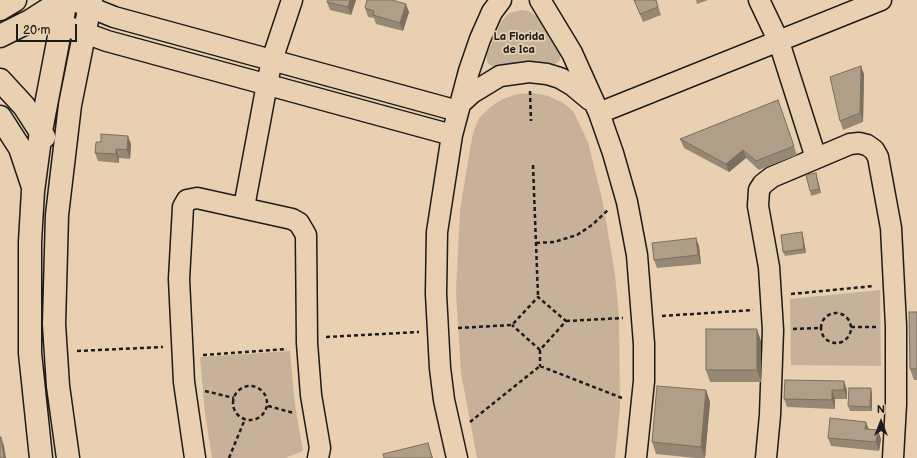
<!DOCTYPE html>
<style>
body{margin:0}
#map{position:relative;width:917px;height:458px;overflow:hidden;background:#e9d0b1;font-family:"Balsamiq Sans",sans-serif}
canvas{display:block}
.north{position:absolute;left:861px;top:402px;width:40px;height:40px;-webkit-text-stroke:3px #e9d0b1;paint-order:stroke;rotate:0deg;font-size:11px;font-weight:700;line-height:16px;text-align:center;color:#1c1c1c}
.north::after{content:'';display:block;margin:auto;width:14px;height:18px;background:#1c1c1c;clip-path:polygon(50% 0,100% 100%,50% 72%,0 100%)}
.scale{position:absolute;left:16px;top:24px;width:61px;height:18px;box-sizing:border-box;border:2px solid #1c1c1c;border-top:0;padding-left:5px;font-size:12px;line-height:14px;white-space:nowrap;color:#1c1c1c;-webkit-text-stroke:3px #e9d0b1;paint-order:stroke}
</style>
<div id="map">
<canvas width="917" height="458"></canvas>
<div class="north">N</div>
<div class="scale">20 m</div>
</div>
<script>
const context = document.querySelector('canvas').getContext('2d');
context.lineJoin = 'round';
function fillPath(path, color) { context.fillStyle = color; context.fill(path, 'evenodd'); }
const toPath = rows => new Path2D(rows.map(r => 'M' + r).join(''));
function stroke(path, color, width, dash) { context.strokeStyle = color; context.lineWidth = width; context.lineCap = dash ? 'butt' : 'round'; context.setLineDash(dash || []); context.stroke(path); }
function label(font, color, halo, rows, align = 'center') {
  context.font = font + ' "Balsamiq Sans",sans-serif'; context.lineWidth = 3.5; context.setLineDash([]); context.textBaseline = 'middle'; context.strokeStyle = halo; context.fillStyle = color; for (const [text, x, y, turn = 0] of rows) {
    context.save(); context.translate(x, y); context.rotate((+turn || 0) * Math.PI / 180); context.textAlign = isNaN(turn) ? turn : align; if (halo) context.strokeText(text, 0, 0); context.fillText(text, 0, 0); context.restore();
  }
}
fillPath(toPath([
 [522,10,529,11,540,19,560,51,560,60,555,64,521,62,492,67,487,62,487,54,501,22,509,13],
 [533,93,548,96,562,102,573,111,588,142,603,203,615,274,619,317,620,407,615,458,477,458,461,373,456,291,460,210,467,167,473,133,479,118,489,108,503,99,517,94],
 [880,290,881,366,791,365,790,299],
 [290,351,295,405,303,451,285,458,212,458,205,414,200,357]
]), '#c7b299');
const street = toPath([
 [72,0,114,17,458,111],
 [540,0,572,53,599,113,613,153,627,202,637,255,644,344,644,381,636,458],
 [759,0,779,42,816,158],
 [47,19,107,41,452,135],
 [460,104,472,93,500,76,529,72,547,74,560,78,572,85,590,100],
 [599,113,881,0],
 [244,207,267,84,272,60,292,0],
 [195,458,184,382,179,279,183,207,187,200,197,198,292,219,299,223,306,235,307,343,311,395,320,448,318,458],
 [457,458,444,400,440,368,436,294,437,232,452,135,469,71,480,39,492,12,501,0],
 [766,458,770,415,773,330,769,267,758,206,759,190,763,184,772,177,850,144,859,143,867,145,874,150,878,157,891,228,896,326,896,404,893,458]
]);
const secondary = toPath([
 [0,9,15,0],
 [0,36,30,21,63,0],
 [0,80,24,106,44,137],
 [0,117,20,148,32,184],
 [41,458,30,353,30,242,33,191,41,131,66,0],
 [68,458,58,386,54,324,57,215,70,105,91,0]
]);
stroke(street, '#1c1c1c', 23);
stroke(secondary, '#1c1c1c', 25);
stroke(toPath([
 [530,91,531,121],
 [533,165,538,296],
 [536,243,554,242,577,235,592,225,608,210],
 [791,294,874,286],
 '821 328a15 15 0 1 1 30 0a15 15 0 1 1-30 0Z',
 [662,316,753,310],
 [566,321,623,318],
 [851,327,876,327],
 [458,328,512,325,538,297,566,321,540,350,512,325],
 [793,329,820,328],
 [326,337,419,332],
 [540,350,540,366],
 [77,351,163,347],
 [203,355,287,349],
 [540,366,622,398],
 '233 403a17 17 0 1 1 34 0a17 17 0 1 1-34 0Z',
 [205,391,234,398],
 [268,406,294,413],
 [470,422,540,366],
 [229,458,245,419]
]), '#1c1c1c', 2.5, [4, 3]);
stroke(street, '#e9d0b1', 20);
stroke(secondary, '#e9d0b1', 22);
fillPath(toPath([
 [356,0,351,15,330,10,327,2],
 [634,0,656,0,661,15,643,22],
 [696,0,708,0,697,4],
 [365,8,409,12,403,31,376,24,374,18,368,17],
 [864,74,863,122,843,130,840,121],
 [778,100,797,155,759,170,746,158,729,172,684,148,680,139],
 [131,144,130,159,119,158,119,163,98,161,95,153],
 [817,177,821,193,811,196,810,191],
 [802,232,803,236,806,253,785,256,783,252],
 [696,238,699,246,701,264,657,268,654,260],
 [917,312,917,380,914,380,910,369],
 [761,341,761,382,710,382,706,370],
 [785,380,847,390,847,399,835,399,835,409,787,407,784,399],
 [706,390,710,402,705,458,695,458,656,454,652,442],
 [872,393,872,411,850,411,848,406],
 [869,429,881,439,879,451,831,446,828,438]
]), '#978875');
fillPath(toPath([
 [350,0,356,0,351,15,348,7],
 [406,4,409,12,403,31,400,23],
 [861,66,864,74,863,122,860,113],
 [128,136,131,144,130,159,127,150],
 [116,149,119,158,119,163,116,154],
 [743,150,746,158,729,172,726,164],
 [816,173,821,193,819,189],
 [802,232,803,236,806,253,804,249],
 [696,238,699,246,701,264,698,255],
 [757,329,761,341,761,382,757,370],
 [844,381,847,390,847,399,844,390],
 [871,388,872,393,872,411,870,407],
 [706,390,710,402,705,458,701,447],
 [832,390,835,399,835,409,832,400],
 [866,422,869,430,865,429],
 [878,430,881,439,879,451,876,442],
 [1,437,4,446,6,458,4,458],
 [428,443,433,458,432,458]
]), '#7b6f5f');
const building = toPath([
 [328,0,350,0,348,7,327,2,328,0],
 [367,0,392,0,406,4,400,23,373,15,374,11,365,8,367,0],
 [634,0,656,0,658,7,640,14,634,0],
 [861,66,860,113,840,121,830,77,861,66],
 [778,100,794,146,756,161,743,150,726,164,680,139,778,100],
 [101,134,128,136,127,150,116,149,116,154,95,153,96,142,101,142,101,134],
 [816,173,819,189,810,191,806,175,816,173],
 [802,232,804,249,783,252,781,235,802,232],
 [696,238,698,255,654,260,652,243,696,238],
 [909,312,917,312,917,369,910,369,909,312],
 [706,329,757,329,757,370,706,370,706,329],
 [785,380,844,381,844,390,832,390,832,400,784,399,785,380],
 [657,386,706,390,701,447,652,442,657,386],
 [849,388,871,388,870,407,848,406,849,388],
 [830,418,866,422,865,429,878,430,876,442,828,438,830,418],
 [0,437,1,437,4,458,0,458,0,437],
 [428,443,432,458,384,458,383,454,428,443]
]);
fillPath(building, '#b09e88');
stroke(building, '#7b6f5f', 1);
label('bold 11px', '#1c1c1c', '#e9d0b1', [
 ["La Florida",519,37],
 ["de Ica",519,50]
]);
</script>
